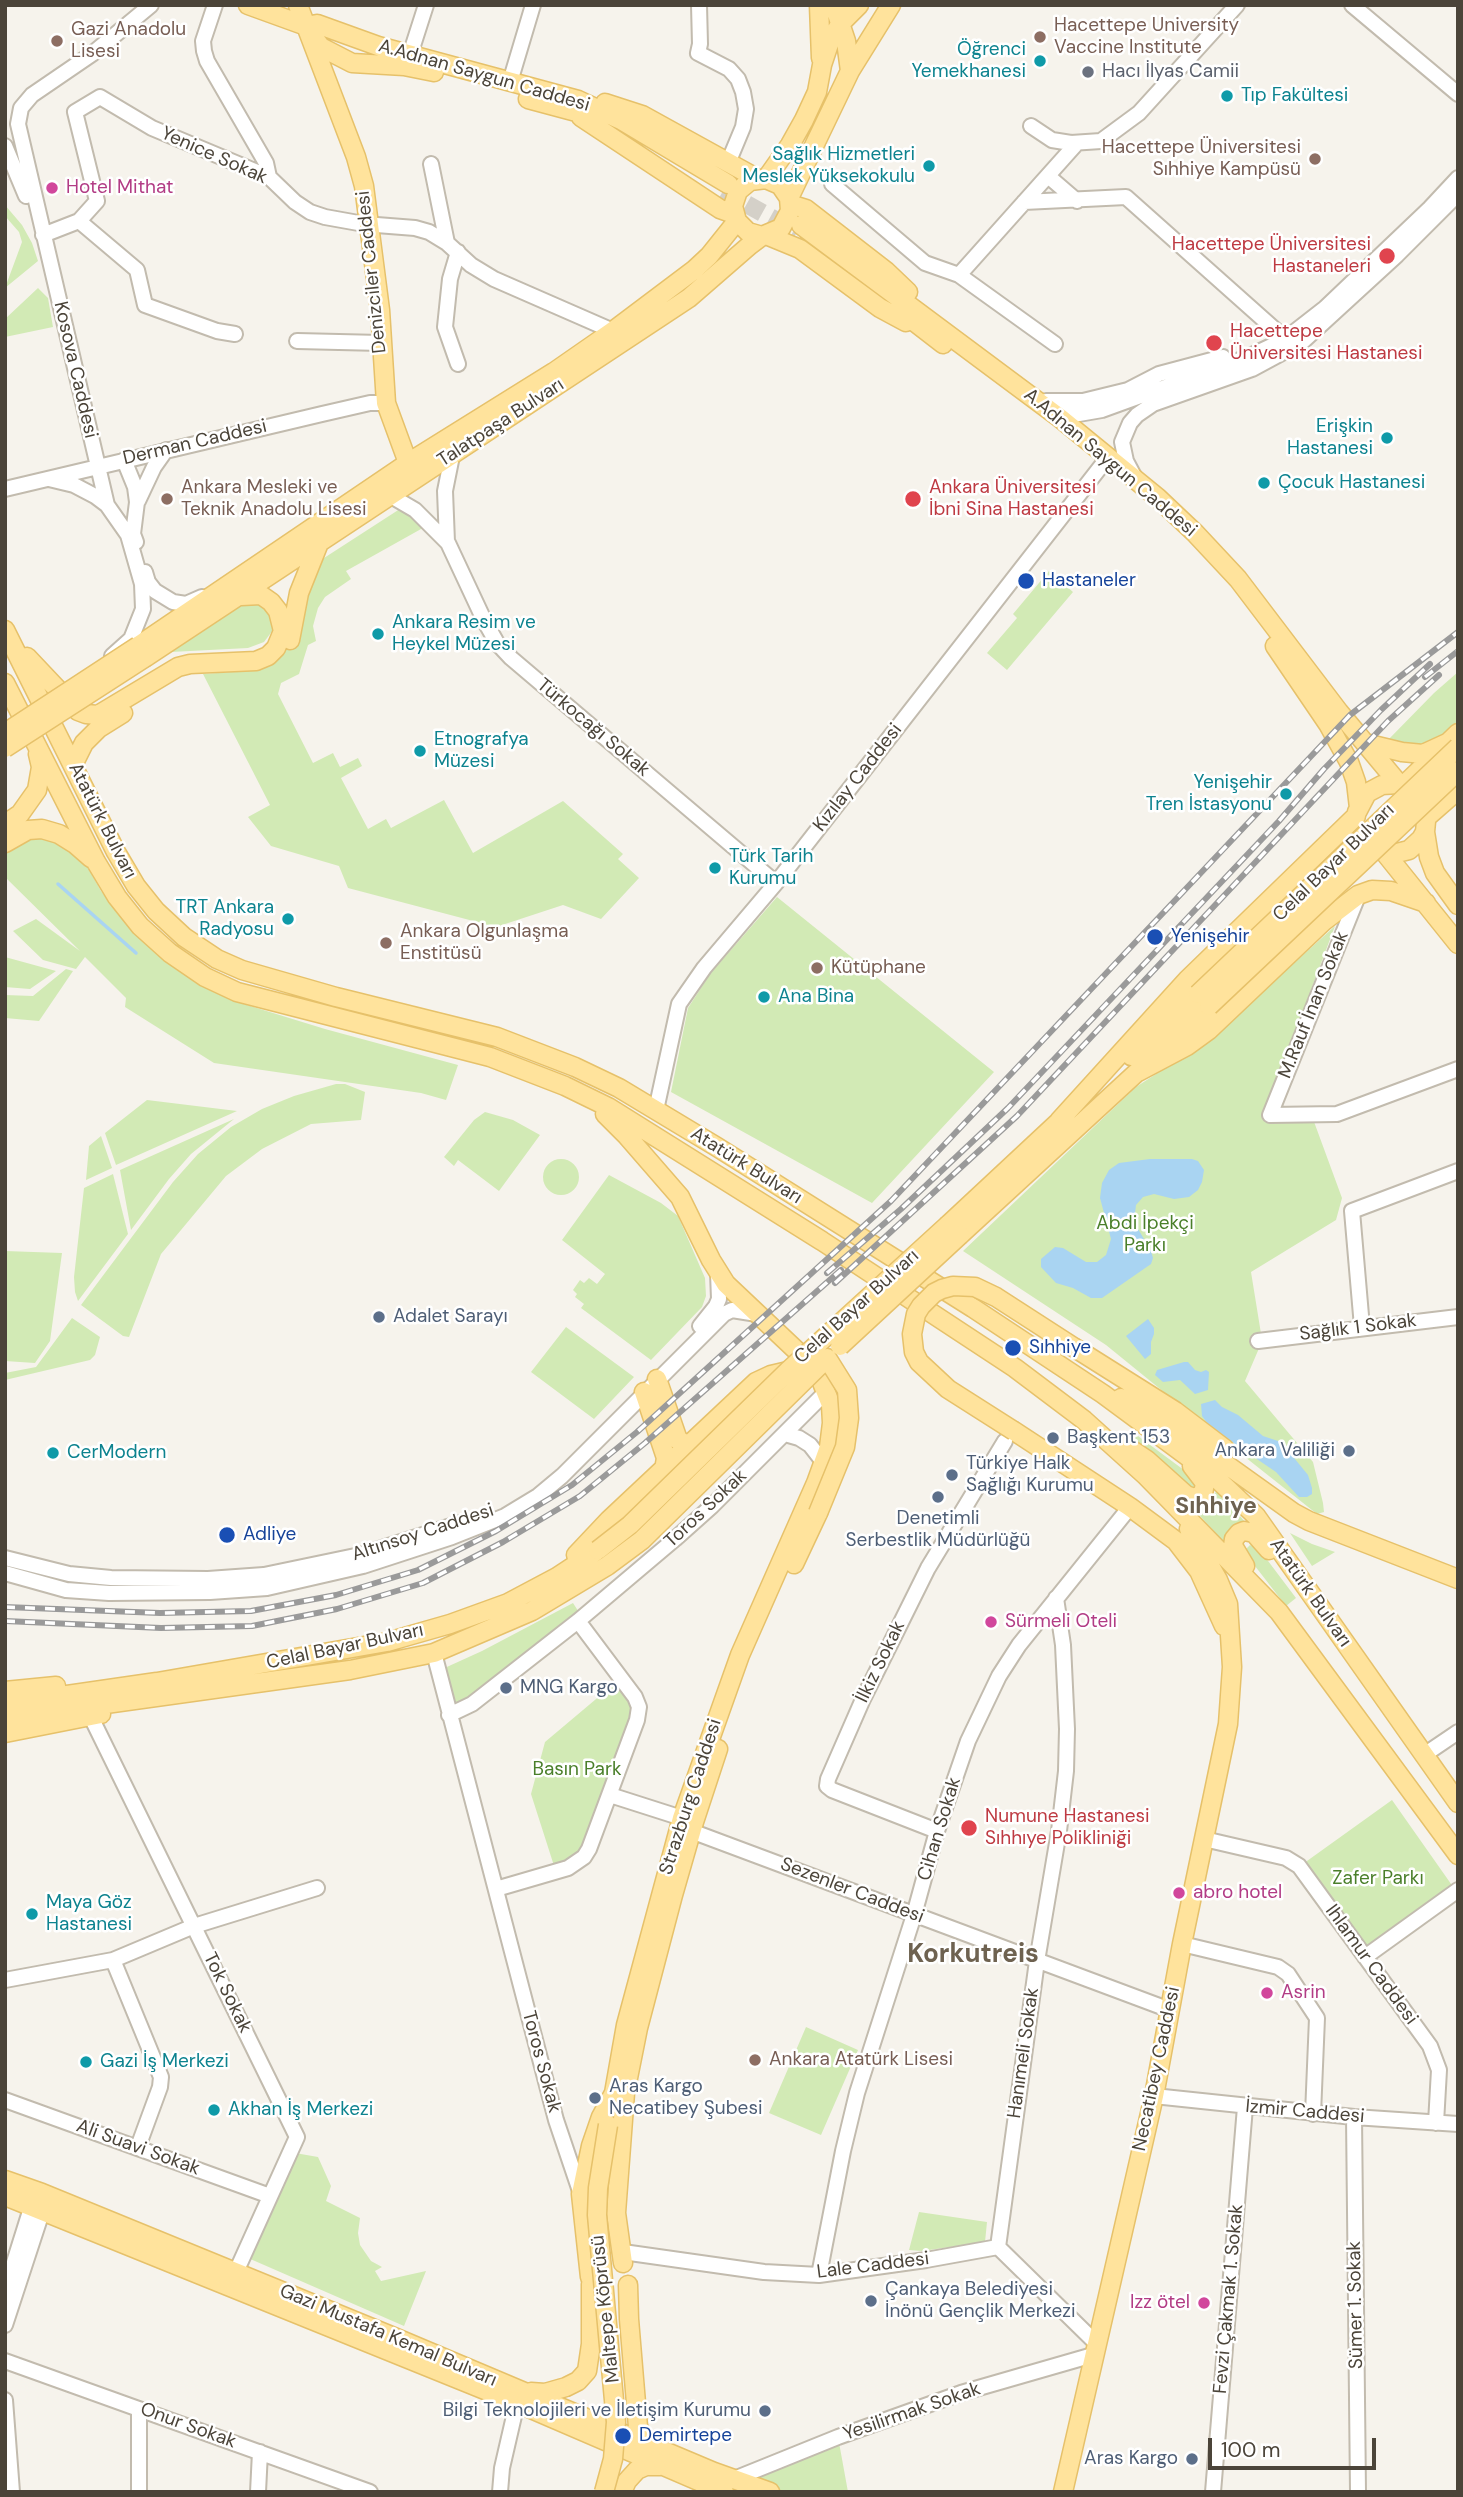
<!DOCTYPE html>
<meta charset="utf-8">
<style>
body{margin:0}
#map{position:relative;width:1463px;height:2497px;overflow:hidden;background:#f6f3ec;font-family:"DM Sans",sans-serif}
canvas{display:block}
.frame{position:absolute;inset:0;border:7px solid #4b4439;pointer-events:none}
.scale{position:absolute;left:1208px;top:2438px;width:168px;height:32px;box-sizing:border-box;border:4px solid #4b4439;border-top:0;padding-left:9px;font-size:21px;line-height:24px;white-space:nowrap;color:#4b4439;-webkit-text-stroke:5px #fff;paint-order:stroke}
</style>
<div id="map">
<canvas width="1463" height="2497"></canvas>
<div class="frame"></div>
<div class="scale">100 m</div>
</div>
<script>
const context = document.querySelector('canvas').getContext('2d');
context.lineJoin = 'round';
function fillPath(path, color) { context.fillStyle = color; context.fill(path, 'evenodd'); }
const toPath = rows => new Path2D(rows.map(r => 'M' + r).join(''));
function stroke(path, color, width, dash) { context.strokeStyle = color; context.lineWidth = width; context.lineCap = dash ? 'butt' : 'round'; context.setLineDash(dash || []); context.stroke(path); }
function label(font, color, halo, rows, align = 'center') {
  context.font = font + ' "DM Sans",sans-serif'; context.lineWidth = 5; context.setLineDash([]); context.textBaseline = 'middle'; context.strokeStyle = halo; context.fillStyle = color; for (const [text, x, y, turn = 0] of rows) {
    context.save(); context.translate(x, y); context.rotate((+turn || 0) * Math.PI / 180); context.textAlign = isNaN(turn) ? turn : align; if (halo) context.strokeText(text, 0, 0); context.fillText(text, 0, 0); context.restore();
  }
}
fillPath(toPath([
 [5,205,22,225,32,243,38,261,5,288,22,242,19,232,5,216],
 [38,288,48,298,53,327,5,337,5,319],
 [406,505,430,524,346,571,351,579,325,597,318,608,313,626,316,641,308,645,299,674,281,683,278,694,313,763,333,753,340,767,358,758,362,766,341,778,368,829,386,819,391,828,444,800,473,853,563,801,623,854,618,859,639,878,601,919,563,905,496,927,348,888,339,866,271,846,248,817,270,805,203,674,259,670,273,664,284,654,290,643,307,569],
 [1049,571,1073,592,1007,670,987,653,1017,618,1013,614],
 [250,599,266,608,274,619,273,630,264,642,248,648,171,652,240,601],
 [1458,672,1458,725,1448,735,1424,745,1387,741,1434,693],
 [28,830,74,843,101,891,133,932,164,960,200,985,234,1001,325,1029,458,1065,446,1100,421,1093,214,1063,125,1007,126,998,85,957,76,969,43,960,13,931,36,919,80,951,5,877,5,843],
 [777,897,994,1072,872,1203,671,1092,688,1008,710,974],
 [1335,926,1264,1115,1313,1119,1342,1198,1336,1220,1251,1272,1263,1346,1260,1346,1245,1381,1313,1462,1323,1503,1324,1512,1317,1514,1202,1423,1106,1345,963,1251,1136,1087,1210,1039],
 [5,957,56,971,30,989,5,987],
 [66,969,73,971,39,1021,5,1018,5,995,33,996],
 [336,1084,345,1084,365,1092,361,1120,311,1124,262,1149,226,1176,161,1254,129,1337,123,1336,81,1305,173,1182,198,1154,231,1127,262,1109,294,1096],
 [147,1100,237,1111,116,1165,105,1133],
 [485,1112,513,1120,540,1135,499,1191,458,1160,454,1166,444,1157,474,1120],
 [234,1119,191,1154,169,1179,131,1230,120,1170],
 [101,1136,112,1168,86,1180,89,1146],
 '543 1177a18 18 0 1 1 36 0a18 18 0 1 1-36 0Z',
 [113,1174,128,1234,78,1301,75,1292,74,1277,84,1188],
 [609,1175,661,1203,678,1216,705,1278,706,1296,702,1307,651,1360,581,1308,584,1304,575,1297,577,1294,573,1290,580,1280,584,1283,589,1278,597,1284,605,1274,562,1240],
 [5,1251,62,1253,50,1341,35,1363,5,1361],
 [72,1318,100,1337,95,1355,90,1360,5,1380,5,1373,36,1367],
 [566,1327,634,1377,594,1419,531,1372],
 [1134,1433,1196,1479,1199,1482,1194,1490,1126,1442],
 [1218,1490,1245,1522,1233,1526,1227,1532,1225,1543,1188,1503,1209,1499],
 [1290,1533,1312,1544,1335,1552,1312,1566],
 [1250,1545,1259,1549,1296,1598,1286,1606,1248,1557,1246,1549],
 [573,1603,582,1617,449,1715,438,1671,482,1651],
 [621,1678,637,1702,589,1849,556,1872,531,1794,545,1742],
 [1392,1800,1456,1891,1365,1957,1300,1866],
 [806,2027,858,2050,821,2135,769,2113],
 [295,2153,318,2157,331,2186,326,2201,360,2218,358,2233,360,2245,371,2261,382,2267,375,2271,381,2281,426,2271,404,2326,248,2258],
 [919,2212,987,2222,985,2242,922,2251,909,2250],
 [838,2437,848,2492,770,2492,734,2479]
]), '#d2eab5');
fillPath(toPath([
 [1150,1159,1192,1159,1198,1161,1204,1170,1202,1182,1198,1190,1189,1197,1174,1199,1154,1194,1143,1197,1136,1205,1134,1222,1151,1251,1153,1258,1151,1264,1102,1298,1091,1298,1073,1288,1056,1283,1041,1267,1041,1259,1055,1247,1063,1248,1086,1262,1097,1262,1106,1255,1111,1239,1100,1198,1102,1183,1109,1170,1119,1163],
 [1148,1319,1154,1328,1154,1334,1151,1342,1151,1354,1145,1359,1126,1336],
 [1184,1362,1188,1362,1195,1370,1201,1372,1206,1370,1209,1372,1208,1390,1195,1394,1180,1380,1163,1382,1155,1375,1157,1370],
 [1215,1400,1222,1407,1238,1415,1263,1436,1281,1442,1308,1475,1312,1488,1312,1494,1307,1497,1299,1497,1276,1472,1211,1428,1202,1416,1201,1404]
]), '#a9d4f2');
stroke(toPath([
 [58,884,136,953]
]), '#a9d4f2', 3.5);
stroke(toPath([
 [723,191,797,232]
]), '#d4d0c8', 18, [18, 9]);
const minor = toPath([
 [215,5,203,41,204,51,207,61,266,163,269,177],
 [699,5,700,44,698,53,729,69,738,79,743,92,746,109,743,127,728,163],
 [1352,5,1458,94],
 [410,55,426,5],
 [510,82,533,5],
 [1031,126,1052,140,1071,143,1101,141,1139,113,1237,5],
 [5,146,26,196],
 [431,164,447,243],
 [1048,176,1077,201],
 [832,184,925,263,959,275,1077,143],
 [1024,202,1126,197,1281,335],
 [79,221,137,270,145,305,217,331,235,334],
 [43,235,79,221,97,201,75,112,100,97,152,128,269,177,295,202,310,212,325,217,364,224,415,228,429,232,447,243,471,265,494,279,613,331],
 [959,275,1055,344],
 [297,341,381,343],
 [458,364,445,327,450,279,458,252],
 [1046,401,1083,401,1128,390,1159,374,1223,357],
 [1052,409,1073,415,1102,410,1248,357,1284,340,1325,308,1430,208,1458,178],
 [124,460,135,487,137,502,133,534,136,542],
 [1135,478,1126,461,1122,442,1130,423,1137,415,1153,404,1252,369,1302,342,1397,255,1458,194],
 [49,479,74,485,95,496,107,505,128,535,142,584,143,609,131,639,112,656],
 [5,489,322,414,370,403,386,403],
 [391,496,415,510,448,543,484,620,497,643,511,658,776,883],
 [138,501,154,467,166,450],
 [107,505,18,124,21,108,32,95,92,54,151,5],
 [447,542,445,491,452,456],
 [145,572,148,582,155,591,173,602,186,604,202,597],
 [1358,896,1270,1115,1337,1114,1458,1069],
 [656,1110,679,1004,704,968,776,883,1102,465],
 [700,1326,716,1306,719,1299,718,1273],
 [1362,1327,1352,1211,1458,1171],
 [1258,1341,1458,1317],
 [785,1434,799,1438,810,1445,824,1463],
 [5,1558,69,1574,111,1578,208,1579,264,1575,360,1555,460,1523],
 [5,1573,66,1590,109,1593,210,1592,267,1588,363,1566,452,1537,505,1516,538,1496,562,1476,724,1314,732,1310,757,1314],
 [434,1653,556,2120,581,2194],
 [449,1715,472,1704,578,1621,675,1539,712,1506,827,1391],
 [91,1717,297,2137,236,2272],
 [1424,1755,1458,1732],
 [610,1795,682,1818],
 [691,1831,1170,2010],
 [937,1831,832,1790,827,1786,828,1779,863,1699,928,1568,1005,1441],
 [1204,1839,1286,1858,1299,1866,1430,2046,1439,2070,1436,2123],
 [496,1889,568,1868,584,1857,589,1849,637,1720,639,1707,635,1697,578,1621],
 [1182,1944,1278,1967,1288,1974,1317,2018,1313,2114],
 [1365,1957,1458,1890],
 [113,1960,161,2077,160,2087,138,2147],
 [5,1980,113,1960,194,1926,317,1888],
 [1154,2096,1354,2117,1458,2124],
 [5,2100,270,2196],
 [1354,2117,1358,2492],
 [998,2247,1037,1961,1059,1831,1066,1771,1067,1729,1063,1645,1056,1598],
 [998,2247,1096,2343],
 [623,2252,764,2272,819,2275,926,2260,998,2247],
 [819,2275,843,2151,857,2093,914,1915,937,1831,968,1741,999,1676,1019,1645,1130,1507],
 [5,2291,32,2205],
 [5,2325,43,2209],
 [5,2361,370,2492],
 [5,2400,12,2492],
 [734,2479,838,2437,961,2393,1093,2355],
 [139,2492,139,2409],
 [258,2492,260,2452],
 [500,2492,502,2468,517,2403],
 [1213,2492,1245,2107]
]);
const major = toPath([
 [248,5,306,26,317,24,378,46,578,100,621,120,728,184],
 [298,5,356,157,364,186,380,310,386,403,408,463],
 [819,5,821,58],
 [834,5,846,41,850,71],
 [314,38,321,47,352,63,404,66,434,72],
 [528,99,599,118],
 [605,103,642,115,758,179],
 [581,117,720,209,734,214],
 [766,179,790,145,804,120,817,92,822,65,830,41,840,24,859,5],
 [790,204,806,209,886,271,908,292],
 [801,225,1060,418,1158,498,1195,533,1238,579,1339,712,1399,784],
 [766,235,800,249,880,308,906,322],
 [762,236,748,232,737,221,733,206,738,191,750,181,766,179,780,185,789,198],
 [899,310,943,344],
 [5,630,116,852,136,886,156,911,184,937,217,959,242,970,336,997,497,1037,575,1067,619,1088,717,1147,973,1308,1103,1394,1214,1476,1256,1516,1458,1803],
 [290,640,299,593,319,543],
 [138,646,408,463,554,372,613,331,694,270,709,256,737,221],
 [1275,646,1328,724,1349,762,1356,782,1359,808],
 [27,657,78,711,86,714,98,715,178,667,190,664,256,661,268,656,276,648,283,631,278,611,271,602,261,595,241,596],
 [146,657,689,298,750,245,762,236,781,228,790,211,789,198,850,71,891,5],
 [5,683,96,862,117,897,140,926,170,953,205,977,237,992,490,1057,565,1086,608,1107,822,1241,1015,1368,1084,1420,1145,1475,1279,1612,1458,1855],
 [1365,743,1402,752,1423,754,1447,743],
 [73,765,84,743,99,728,123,713],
 [1404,785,1458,733],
 [1357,812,1367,793,1382,785,1399,784,1417,793,1427,811,1425,832,1429,857,1435,873,1458,905],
 [1427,817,1458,790],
 [5,824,20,814,37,790,41,767,38,754],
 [1365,841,1377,850,1393,854,1409,850,1421,839,1425,832],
 [5,843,28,830,42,829,59,834,75,844,91,858],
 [1385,853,1458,944],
 [1131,1056,1198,994],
 [1138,1072,1187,1046,1209,1030,1324,921,1358,895,1372,890,1391,891,1426,903],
 [1059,1121,1187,980,1356,816],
 [948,1225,1066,1115],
 [960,1235,1209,1006],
 [1075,1348,1175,1411,1225,1449],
 [657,1379,678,1440,689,1446],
 [644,1392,666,1458,664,1470],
 [1121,1398,1143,1408,1178,1430,1294,1513,1309,1521,1458,1579],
 [1014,1431,1130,1507,1176,1541,1199,1571,1224,1626],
 [1126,1446,1147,1460,1186,1495,1194,1498,1203,1494,1205,1483,1192,1466],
 [576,1555,609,1520,756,1382,771,1375,788,1371],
 [794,1564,818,1513],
 [1245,1566,1233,1546,1234,1539,1239,1533,1244,1531,1254,1533,1269,1550],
 [5,1691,56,1686],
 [5,1704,157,1682,387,1642,450,1624,508,1603,557,1577,598,1550],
 [5,1718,350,1670,434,1653,532,1611,607,1566],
 [5,1733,101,1714],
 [5,2180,42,2193,394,2337,714,2472,770,2492],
 [5,2196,517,2403,724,2492],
 [623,2263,616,2213,625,2093,638,2028,673,1895,694,1822,718,1749],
 [590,2277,581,2194,591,2146,601,2117,614,2093,626,2025,682,1818,740,1655,816,1483,829,1447,832,1423,831,1405,821,1380,799,1353,726,1284,711,1260,680,1197,627,1136,605,1114],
 [628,2285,629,2319,638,2427,646,2442],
 [531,2392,545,2393,566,2387,578,2381,587,2371,591,2344,591,2284],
 [622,2492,627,2481,637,2470,646,2466,660,2466],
 [1063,2492,1154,2096,1182,1944,1228,1724,1232,1667,1228,1604,1218,1580,1189,1529]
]);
stroke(minor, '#c2bbae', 18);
stroke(major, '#e6c16a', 21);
stroke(minor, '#fff', 14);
stroke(major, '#ffe39c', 18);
const rail = toPath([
 [1425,677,1458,651],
 [827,1273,901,1209,1008,1108,1279,821,1324,769,1381,710,1430,664],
 [835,1283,1017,1116,1388,721,1439,675],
 [5,1607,160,1613,251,1611,336,1595,418,1570,496,1531,572,1485,637,1432,891,1201,1350,715,1458,632],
 [5,1621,161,1628,252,1626,337,1609,423,1583,503,1542,580,1496,645,1443,841,1270]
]);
stroke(rail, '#9a9a9a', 6);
stroke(rail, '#fff', 3.5, [10]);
const majorBridge = toPath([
 [5,733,138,646],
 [5,748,146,657],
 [1198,994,1458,747],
 [1209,1006,1458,771],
 [840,1346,960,1235],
 [1014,1431,948,1389,919,1362,914,1352,912,1334,916,1314,921,1306,934,1293,942,1289,953,1286,975,1287,996,1297,1075,1348],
 [598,1550,630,1525,788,1371,948,1225],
 [607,1566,642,1540,827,1358,847,1390,849,1418,845,1447,818,1513],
 [604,2492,613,2459,616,2422,597,2215,598,2188,608,2125]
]);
stroke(majorBridge, '#e6c16a', 21, []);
stroke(majorBridge, '#ffe39c', 18);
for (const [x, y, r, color] of [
 [1040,37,7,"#8d6e63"],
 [57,41,7,"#8d6e63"],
 [1040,61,7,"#0f9aa8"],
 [1088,72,7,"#6b7280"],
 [1227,96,7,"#0f9aa8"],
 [1315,159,7,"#8d6e63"],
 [929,166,7,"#0f9aa8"],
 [52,188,7,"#d1479c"],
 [1387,256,9,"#e0444e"],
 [1214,343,9,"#e0444e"],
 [1387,438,7,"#0f9aa8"],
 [1264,483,7,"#0f9aa8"],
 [167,499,7,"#8d6e63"],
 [913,499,9,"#e0444e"],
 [1026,581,9,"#1a4fb4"],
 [378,634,7,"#0f9aa8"],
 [420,751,7,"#0f9aa8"],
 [1286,794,7,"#0f9aa8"],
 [715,868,7,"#0f9aa8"],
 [288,919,7,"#0f9aa8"],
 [1155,937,9,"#1a4fb4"],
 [386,943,7,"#8d6e63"],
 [817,968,7,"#8d6e63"],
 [764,997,7,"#0f9aa8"],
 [379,1317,7,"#5c6f8a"],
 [1013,1348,9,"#1a4fb4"],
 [1053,1438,7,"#5c6f8a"],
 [1349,1451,7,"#5c6f8a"],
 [53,1453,7,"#0f9aa8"],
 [952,1475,7,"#5c6f8a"],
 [938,1497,7,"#5c6f8a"],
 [227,1535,9,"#1a4fb4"],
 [991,1622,7,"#d1479c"],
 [506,1688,7,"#5c6f8a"],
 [969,1828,9,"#e0444e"],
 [1179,1893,7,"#d1479c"],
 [32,1914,7,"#0f9aa8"],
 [1267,1993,7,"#d1479c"],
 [755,2060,7,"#8d6e63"],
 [86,2062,7,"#0f9aa8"],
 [595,2098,7,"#5c6f8a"],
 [214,2110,7,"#0f9aa8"],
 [871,2301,7,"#5c6f8a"],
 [1204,2303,7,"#d1479c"],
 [765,2411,7,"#5c6f8a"],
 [623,2436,9,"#1a4fb4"],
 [1192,2459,7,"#5c6f8a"]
]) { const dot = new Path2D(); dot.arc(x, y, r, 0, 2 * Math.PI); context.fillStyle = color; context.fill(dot); stroke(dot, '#fff', 2.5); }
label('19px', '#785e54', '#fff', [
 ["Hacettepe University",1054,26],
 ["Vaccine Institute",1054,48],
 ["Gazi Anadolu",71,30],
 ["Lisesi",71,52],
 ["Hacettepe Üniversitesi",1301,148,"right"],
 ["Sıhhiye Kampüsü",1301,170,"right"],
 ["Ankara Mesleki ve",181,488],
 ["Teknik Anadolu Lisesi",181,510],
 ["Ankara Olgunlaşma",400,932],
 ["Enstitüsü",400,954],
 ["Kütüphane",831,968],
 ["Ankara Atatürk Lisesi",769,2060]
], 'left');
label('19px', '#0d838f', '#fff', [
 ["Öğrenci",1026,50,"right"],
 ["Yemekhanesi",1026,72,"right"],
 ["Tıp Fakültesi",1241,96],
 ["Sağlık Hizmetleri",915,155,"right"],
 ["Meslek Yüksekokulu",915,177,"right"],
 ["Erişkin",1373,427,"right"],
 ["Hastanesi",1373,449,"right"],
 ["Çocuk Hastanesi",1278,483],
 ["Ankara Resim ve",392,623],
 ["Heykel Müzesi",392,645],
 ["Etnografya",434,740],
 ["Müzesi",434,762],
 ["Yenişehir",1272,783,"right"],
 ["Tren İstasyonu",1272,805,"right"],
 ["Türk Tarih",729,857],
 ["Kurumu",729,879],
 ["TRT Ankara",274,908,"right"],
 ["Radyosu",274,930,"right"],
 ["Ana Bina",778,997],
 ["CerModern",67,1453],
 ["Maya Göz",46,1903],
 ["Hastanesi",46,1925],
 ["Gazi İş Merkezi",100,2062],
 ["Akhan İş Merkezi",228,2110]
], 'left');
label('19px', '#5b616d', '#fff', [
 ["Hacı İlyas Camii",1102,72]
], 'left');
label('19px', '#4b4439', '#fff', [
 ["A.Adnan Saygun Caddesi",484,76,16],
 ["Yenice Sokak",214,156,24],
 ["Denizciler Caddesi",372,272,-96],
 ["Kosova Caddesi",75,370,77],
 ["Talatpaşa Bulvarı",501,423,-33],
 ["Derman Caddesi",195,443,-13],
 ["A.Adnan Saygun Caddesi",1110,463,40],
 ["Türkocağı Sokak",593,728,40],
 ["Kızılay Caddesi",858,778,-52],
 ["Atatürk Bulvarı",102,821,63],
 ["Celal Bayar Bulvarı",1334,863,-44],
 ["M.Rauf İnan Sokak",1314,1005,-68],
 ["Atatürk Bulvarı",746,1166,32],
 ["Celal Bayar Bulvarı",857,1307,-42],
 ["Sağlık 1 Sokak",1358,1328,-7],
 ["Toros Sokak",706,1509,-43],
 ["Altınsoy Caddesi",423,1533,-18],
 ["Atatürk Bulvarı",1310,1593,55],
 ["Celal Bayar Bulvarı",345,1647,-12],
 ["İlkiz Sokak",881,1662,-64],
 ["Strazburg Caddesi",691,1797,-72],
 ["Cihan Sokak",940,1829,-73],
 ["Sezenler Caddesi",852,1891,21],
 ["Ihlamur Caddesi",1371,1965,54],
 ["Tok Sokak",227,1993,64],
 ["Hanımeli Sokak",1024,2053,-82],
 ["Toros Sokak",541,2062,75],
 ["Necatibey Caddesi",1157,2069,-78],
 ["İzmir Caddesi",1305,2112,5],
 ["Ali Suavi Sokak",138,2148,20],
 ["Lale Caddesi",873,2266,-7],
 ["Fevzi Çakmak 1. Sokak",1229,2299,-85],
 ["Sümer 1. Sokak",1356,2305,-91],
 ["Maltepe Köprüsü",606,2309,-96],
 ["Gazi Mustafa Kemal Bulvarı",388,2336,23],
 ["Yesilirmak Sokak",912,2412,-19],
 ["Onur Sokak",188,2426,20]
]);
label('19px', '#b23c85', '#fff', [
 ["Hotel Mithat",66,188],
 ["Sürmeli Oteli",1005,1622],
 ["abro hotel",1193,1893],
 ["Asrin",1281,1993],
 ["Izz ötel",1190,2303,"right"]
], 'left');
label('19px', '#be3a42', '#fff', [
 ["Hacettepe Üniversitesi",1371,245,"right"],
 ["Hastaneleri",1371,267,"right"],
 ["Hacettepe",1230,332],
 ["Üniversitesi Hastanesi",1230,354],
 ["Ankara Üniversitesi",929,488],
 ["İbni Sina Hastanesi",929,510],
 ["Numune Hastanesi",985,1817],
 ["Sıhhıye Polikliniği",985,1839]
], 'left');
label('19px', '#164399', '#fff', [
 ["Hastaneler",1042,581],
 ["Yenişehir",1171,937],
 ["Sıhhiye",1029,1348],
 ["Adliye",243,1535],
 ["Demirtepe",639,2436]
], 'left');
label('19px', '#4a7f2a', '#fff', [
 ["Abdi İpekçi",1145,1224],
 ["Parkı",1145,1246],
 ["Basın Park",577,1770],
 ["Zafer Parkı",1378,1879]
]);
label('19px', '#4e5e75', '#fff', [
 ["Adalet Sarayı",393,1317],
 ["Başkent 153",1067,1438],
 ["Ankara Valiliği",1335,1451,"right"],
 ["Türkiye Halk",966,1464],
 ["Sağlığı Kurumu",966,1486],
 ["Denetimli",938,1519,"center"],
 ["Serbestlik Müdürlüğü",938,1541,"center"],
 ["MNG Kargo",520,1688],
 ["Aras Kargo",609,2087],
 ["Necatibey Şubesi",609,2109],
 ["Çankaya Belediyesi",885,2290],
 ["İnönü Gençlik Merkezi",885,2312],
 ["Bilgi Teknolojileri ve İletişim Kurumu",751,2411,"right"],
 ["Aras Kargo",1178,2459,"right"]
], 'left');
label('bold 23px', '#6e6250', '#fff', [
 ["Sıhhiye",1216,1507]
]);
label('bold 26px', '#6e6250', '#fff', [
 ["Korkutreis",973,1955]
]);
</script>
